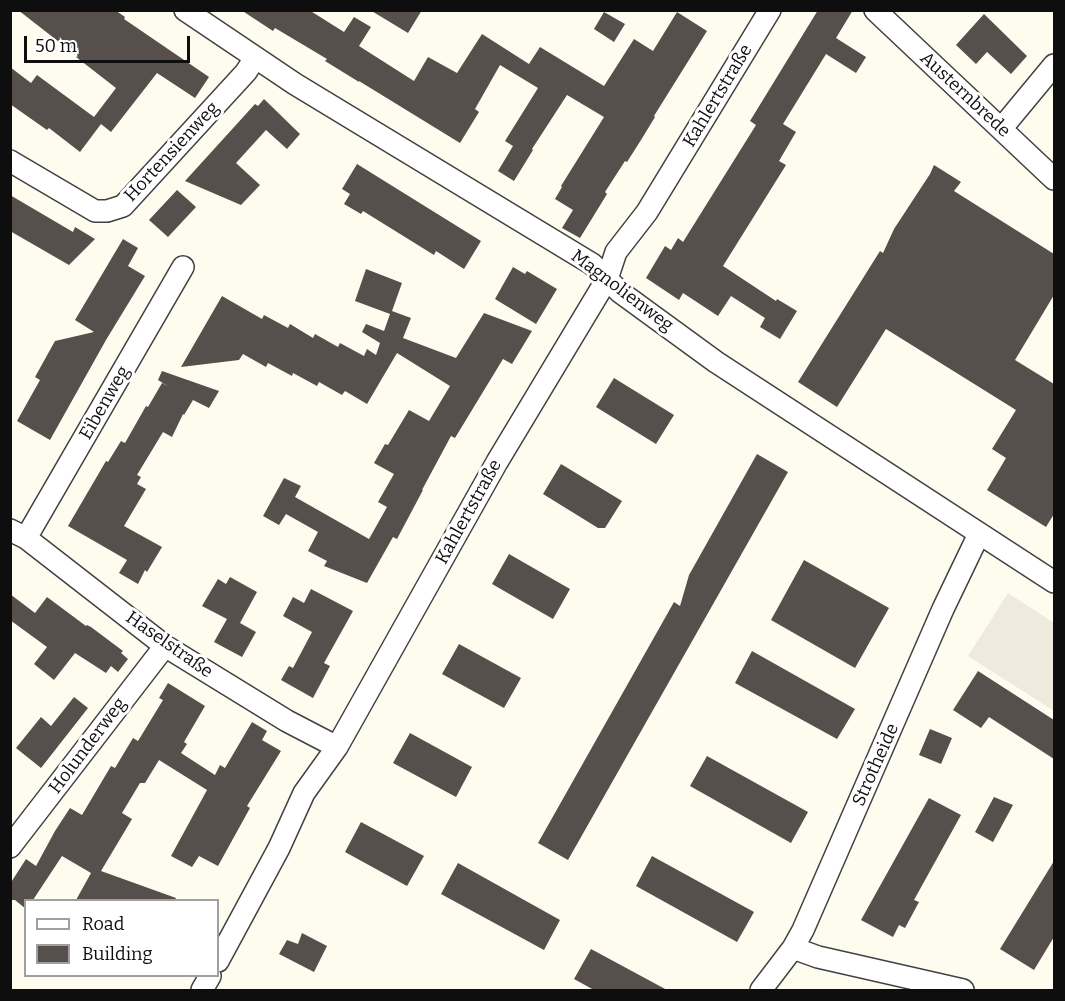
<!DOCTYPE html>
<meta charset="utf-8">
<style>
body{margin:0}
#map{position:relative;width:1065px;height:1001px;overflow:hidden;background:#fefcef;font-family:Bitter,serif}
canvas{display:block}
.frame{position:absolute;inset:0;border:12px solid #0e0e0e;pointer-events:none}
.legend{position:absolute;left:24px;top:899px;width:195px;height:78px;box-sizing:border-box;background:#fff;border:2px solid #9f9f9f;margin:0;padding:8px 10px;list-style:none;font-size:18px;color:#0e0e0e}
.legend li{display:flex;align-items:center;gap:12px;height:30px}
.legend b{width:30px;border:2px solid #9f9f9f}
.scale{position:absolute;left:24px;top:36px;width:166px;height:27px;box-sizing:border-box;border:3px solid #0e0e0e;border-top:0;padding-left:8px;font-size:18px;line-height:21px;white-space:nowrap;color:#0e0e0e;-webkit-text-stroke:4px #fff;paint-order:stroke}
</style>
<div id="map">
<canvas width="1065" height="1001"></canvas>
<div class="frame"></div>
<ul class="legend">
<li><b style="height:8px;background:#fff"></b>Road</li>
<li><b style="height:16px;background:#564f4b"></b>Building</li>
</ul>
<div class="scale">50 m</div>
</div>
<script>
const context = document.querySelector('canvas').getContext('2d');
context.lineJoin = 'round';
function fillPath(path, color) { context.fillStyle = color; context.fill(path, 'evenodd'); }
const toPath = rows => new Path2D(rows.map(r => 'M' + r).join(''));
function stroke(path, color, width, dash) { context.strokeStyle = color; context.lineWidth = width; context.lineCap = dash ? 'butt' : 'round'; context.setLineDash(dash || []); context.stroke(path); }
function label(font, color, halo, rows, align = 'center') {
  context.font = font + ' Bitter,serif'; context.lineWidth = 6; context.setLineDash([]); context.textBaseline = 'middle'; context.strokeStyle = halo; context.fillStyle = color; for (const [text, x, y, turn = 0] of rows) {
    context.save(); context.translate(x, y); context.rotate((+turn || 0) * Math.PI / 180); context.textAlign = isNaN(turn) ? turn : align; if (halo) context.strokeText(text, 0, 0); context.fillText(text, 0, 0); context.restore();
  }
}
fillPath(toPath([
 [1008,593,1054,623,1054,711,968,656]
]), '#eeebde');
fillPath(toPath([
 [18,10,115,10,125,17,124,19,209,77,195,98,157,73,111,132,101,124,80,152,49,128,47,130,10,104,10,67,31,83,37,75,94,117,116,88,76,57,77,56],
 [241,10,309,10,344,32,354,17,371,27,359,46,414,81,428,57,457,73,482,34,529,64,540,47,604,86,634,39,653,51,677,12,707,31,654,116,655,117,641,140,627,162,625,161,605,192,607,194,580,238,562,228,573,210,555,199,562,187,561,186,604,117,567,95,532,149,533,150,514,181,498,171,513,146,505,141,538,88,500,65,475,109,479,112,460,143,359,81,359,82,325,61,327,59,275,28,273,31],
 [370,10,422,10,408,33],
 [818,10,853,10,836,38,866,57,856,73,826,54,783,124,796,132,779,161,786,165,723,266,776,301,777,299,797,311,780,339,760,327,765,318,731,296,718,316,683,293,679,300,646,278,665,246,671,250,678,238,683,242,756,125,750,121],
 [604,12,625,24,614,42,594,29],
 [984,14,1027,56,1011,74,987,52,976,64,956,45],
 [264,99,300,134,287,149,266,130,236,163,260,185,241,205,185,181,255,104,258,106],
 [357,164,481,241,464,269,436,251,434,255,363,211,361,214,344,204,350,194,342,189],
 [934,165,961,182,954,191,1054,254,1054,295,1015,360,1054,384,1054,514,1046,527,987,490,1006,458,992,449,1016,410,886,329,837,407,798,382,880,251,883,253,894,229,930,174],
 [177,190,196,207,168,237,149,220],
 [10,195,73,232,75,227,95,239,69,265,10,231],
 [123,239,138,248,128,266,145,276,106,340,50,440,17,421,40,380,35,377,55,341,94,332,75,320],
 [513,267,525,274,527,271,557,289,536,324,495,299],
 [366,269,402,283,392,311,411,318,403,338,456,358,484,313,532,331,512,364,503,359,455,438,451,436,422,490,423,490,397,539,393,537,367,583,324,566,327,561,308,551,318,532,286,514,279,525,263,516,284,478,301,486,295,497,369,539,387,507,378,502,394,474,374,463,385,444,388,445,409,410,429,421,450,386,397,353,367,404,345,391,342,395,319,382,317,386,293,373,292,376,268,363,266,367,243,354,239,360,181,367,222,296,262,319,264,315,288,328,290,324,313,338,315,334,338,347,340,343,364,356,367,349,376,355,380,343,362,332,366,324,384,331,390,314,355,301],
 [162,371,219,391,209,408,193,400,184,415,183,414,172,437,163,432,137,475,141,477,137,484,146,489,124,526,162,547,147,572,145,570,138,584,119,573,127,560,68,526,106,461,108,462,121,441,125,443,146,406,148,407,162,383,169,387,158,380],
 [614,378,674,415,656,444,596,407],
 [757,454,788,472,568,860,538,843,674,602,680,606,689,575],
 [561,464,622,501,605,528,598,528,543,494],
 [509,554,570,589,553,619,492,584],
 [804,560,889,608,855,668,771,620],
 [230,577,257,592,240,623,256,632,242,657,214,642,227,619,202,606,218,579,226,584],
 [311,589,353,611,324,663,330,666,313,698,281,680,289,666,293,668,312,632,283,616,293,597,304,603],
 [10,594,35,613,47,597,86,626,87,625,91,627,123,651,121,653,128,659,118,672,111,666,106,673,75,653,54,680,34,664,47,647,10,620],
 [459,644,521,678,504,708,442,674],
 [752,651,855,709,837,739,735,683],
 [978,671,1054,720,1054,759,989,717,981,728,953,710],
 [168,683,205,706,184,742,187,744,181,753,215,775,220,765,225,768,252,722,267,731,262,740,281,751,247,806,250,808,218,866,199,856,192,867,171,856,207,790,159,760,145,783,140,783,122,813,132,819,101,871,176,898,175,900,103,900,104,899,102,900,76,900,91,873,62,856,33,900,26,900,26,909,15,900,10,900,10,884,26,859,36,866,55,831,70,808,82,815,111,766,115,768,133,738,138,741,163,700,159,698],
 [74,697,88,708,41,768,16,748,41,717,51,726],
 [930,729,952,738,941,764,919,755],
 [410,733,472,767,456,797,393,763],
 [707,756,808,812,791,843,690,786],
 [994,797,1013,805,993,842,975,832],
 [929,798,961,815,914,900,919,902,905,928,899,925,893,937,861,920],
 [361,822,424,856,407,886,345,852],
 [652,856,754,912,737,942,636,886],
 [1054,861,1054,937,1034,970,1000,949],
 [458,863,560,920,544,950,441,894],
 [302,933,327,946,314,972,279,954,287,940,298,944],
 [591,949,667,990,594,990,574,979]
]), '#564f4b');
const minor = toPath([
 [185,10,295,84,592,264,620,292,716,362,1054,582],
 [875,10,1054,179],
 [1001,129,1054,65],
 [10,161,95,211,107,211,123,206,246,72,255,58],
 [10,530,26,538,165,646,287,721,337,747],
 [26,538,183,267],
 [10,847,165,646],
 [793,948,818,957,963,990],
 [218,961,279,848,304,793,337,747,497,462,607,279,616,252,647,212,770,10],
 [202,990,210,976],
 [761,990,793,948,803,930,943,609,979,534]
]);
stroke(minor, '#414141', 24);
stroke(minor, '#fff', 21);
label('18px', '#0e0e0e', '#fff', [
 ["Austernbrede",965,95,43],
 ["Kahlertstraße",718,96,-59],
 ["Hortensienweg",172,152,-47],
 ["Magnolienweg",622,291,37],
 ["Eibenweg",105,403,-60],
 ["Kahlertstraße",469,512,-61],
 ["Haselstraße",169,645,35],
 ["Holunderweg",88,746,-53],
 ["Strotheide",876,765,-66]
]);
</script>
